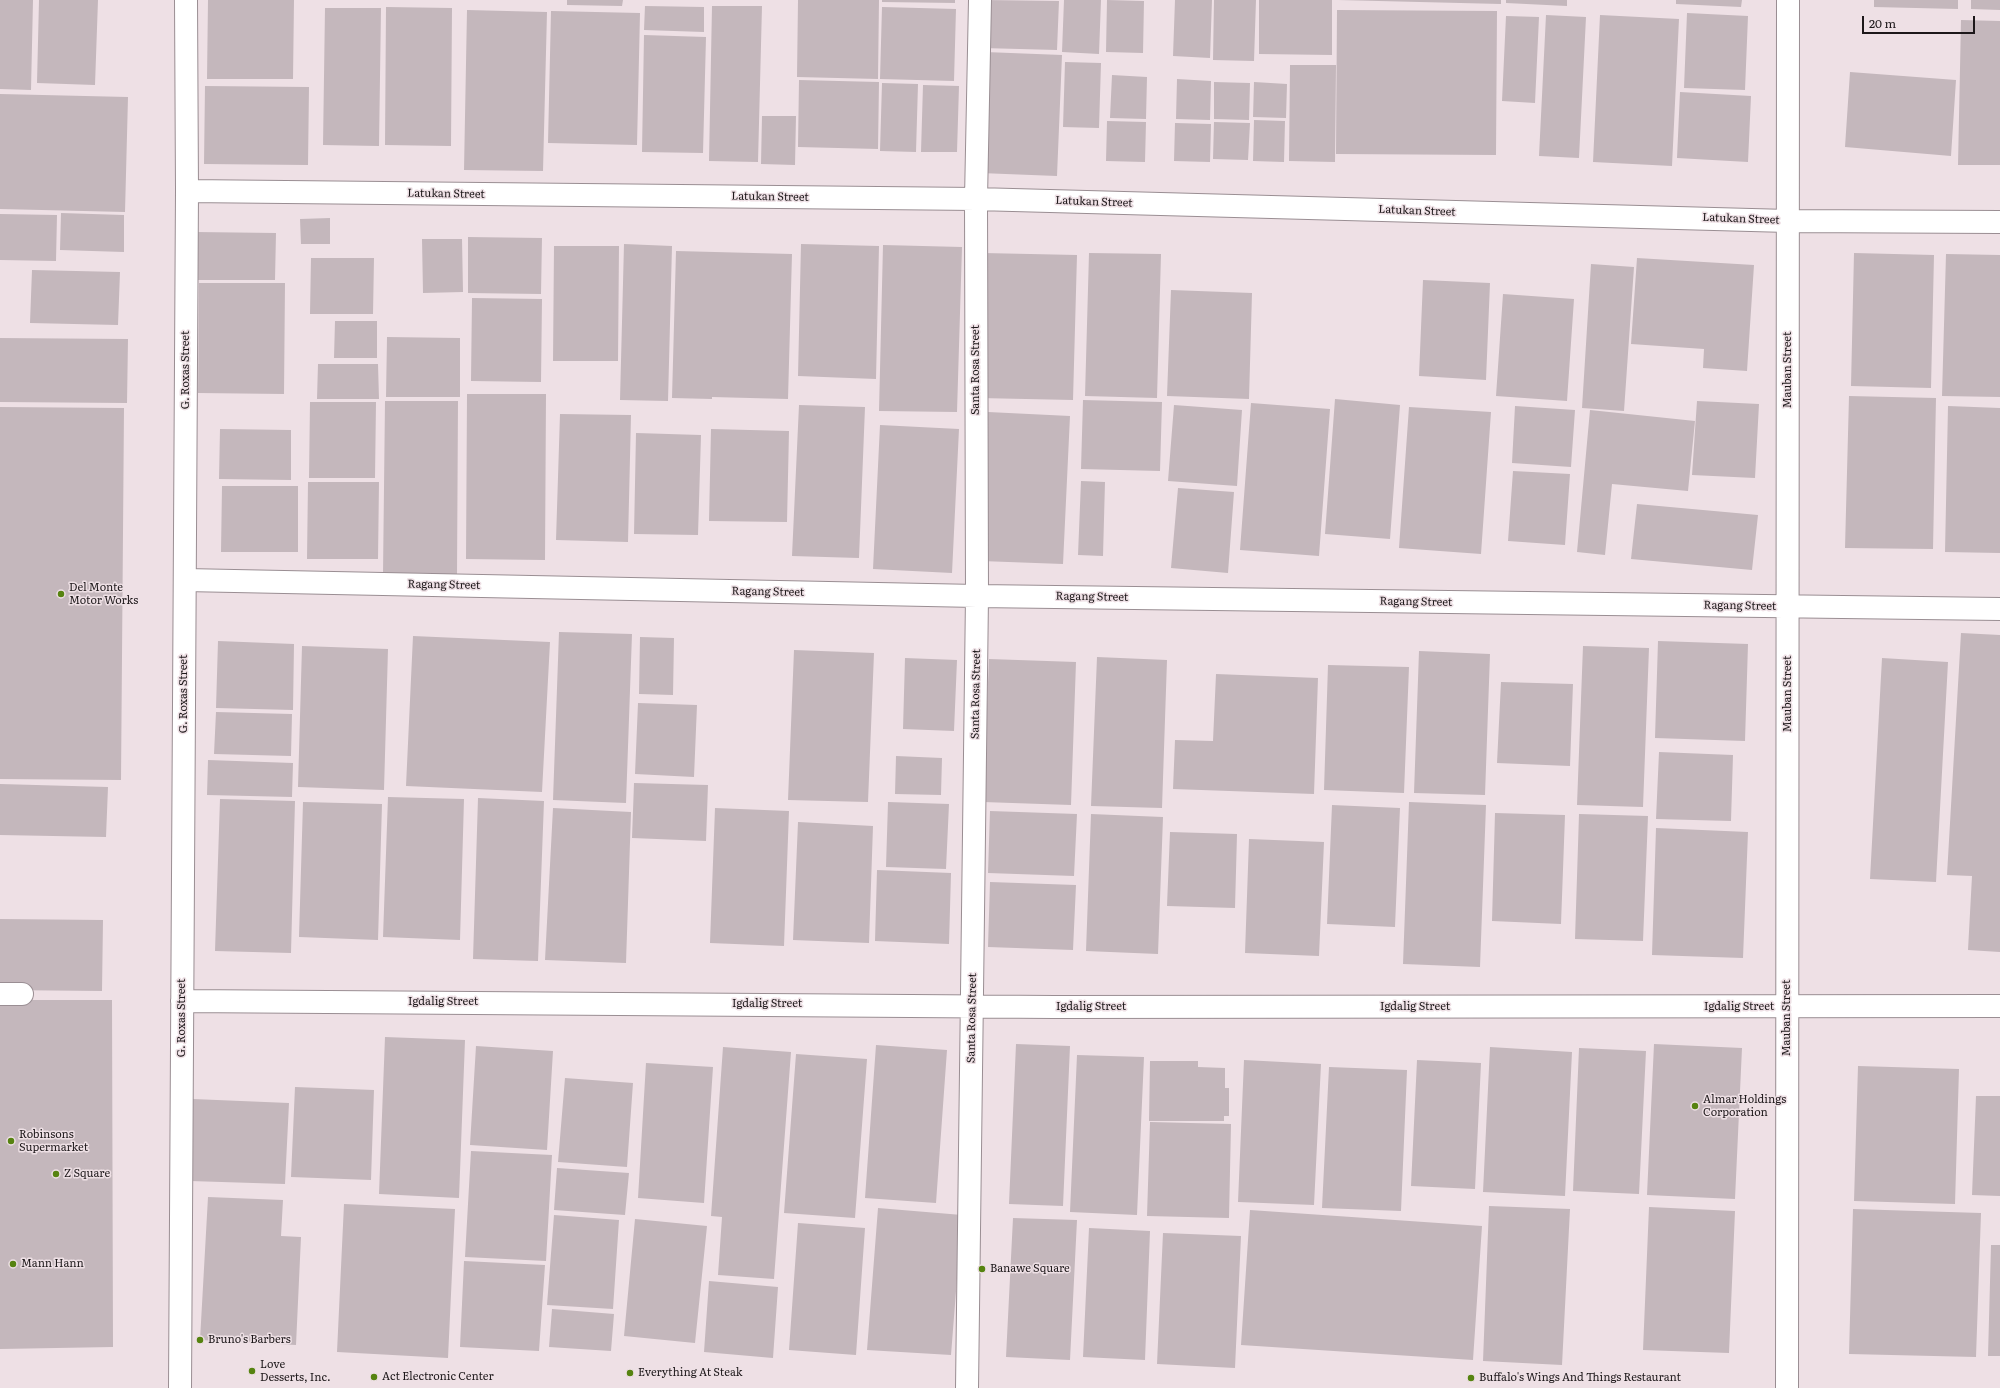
<!DOCTYPE html>
<style>
body{margin:0}
#map{position:relative;width:2000px;height:1388px;overflow:hidden;background:#eee0e5;font-family:Literata,serif}
canvas{display:block}
.scale{position:absolute;left:1862px;top:16px;width:113px;height:18px;box-sizing:border-box;border:2px solid #1d181a;border-top:0;padding-left:5px;font-size:12px;line-height:14px;white-space:nowrap;color:#1d181a;-webkit-text-stroke:3px #eee0e5;paint-order:stroke}
</style>
<div id="map">
<canvas width="2000" height="1388"></canvas>
<div class="scale">20 m</div>
</div>
<script>
const context = document.querySelector('canvas').getContext('2d');
context.lineJoin = 'round';
function fillPath(path, color) { context.fillStyle = color; context.fill(path, 'evenodd'); }
const toPath = rows => new Path2D(rows.map(r => 'M' + r).join(''));
function stroke(path, color, width, dash) { context.strokeStyle = color; context.lineWidth = width; context.lineCap = dash ? 'butt' : 'round'; context.setLineDash(dash || []); context.stroke(path); }
function label(font, color, halo, rows, align = 'center') {
  context.font = font + ' Literata,serif'; context.lineWidth = 3; context.setLineDash([]); context.textBaseline = 'middle'; context.strokeStyle = halo; context.fillStyle = color; for (const [text, x, y, turn = 0] of rows) {
    context.save(); context.translate(x, y); context.rotate((+turn || 0) * Math.PI / 180); context.textAlign = isNaN(turn) ? turn : align; if (halo) context.strokeText(text, 0, 0); context.fillText(text, 0, 0); context.restore();
  }
}
fillPath(toPath([
 [0,0,33,0,31,90,0,89],
 [39,0,98,0,95,85,37,83],
 [208,0,294,0,293,79,207,79],
 [567,0,623,0,622,6,567,5],
 [798,0,879,0,878,79,797,77],
 [882,0,955,0,955,3,882,2],
 [984,0,1059,1,1057,50,982,48],
 [1064,0,1101,0,1099,54,1062,52],
 [1107,0,1144,1,1143,53,1106,52],
 [1175,0,1212,0,1210,58,1173,56],
 [1214,0,1256,0,1254,61,1213,60],
 [1259,0,1332,0,1332,55,1259,54],
 [1338,0,1501,0,1501,4],
 [1506,0,1567,0,1567,6,1506,3],
 [1676,0,1742,0,1741,7,1676,4],
 [1874,0,1958,0,1958,9,1874,7],
 [1971,0,2000,0,2000,10,1971,9],
 [645,6,704,7,704,32,644,30],
 [712,6,762,6,758,162,709,161],
 [386,7,452,8,451,146,385,145],
 [882,7,956,9,954,81,880,79],
 [325,8,381,8,379,146,323,145],
 [467,10,547,12,543,171,464,170],
 [1337,10,1497,11,1496,155,1336,154],
 [551,11,640,13,637,145,548,143],
 [1687,13,1748,16,1745,90,1684,88],
 [1546,15,1586,17,1579,158,1539,156],
 [1600,15,1679,19,1672,166,1593,162],
 [1506,16,1539,17,1535,103,1502,101],
 [1961,20,2000,21,2000,165,1958,165],
 [644,35,706,37,703,153,642,152],
 [985,52,1062,55,1057,176,980,173],
 [1065,62,1101,63,1099,128,1063,127],
 [1290,65,1336,65,1335,162,1289,161],
 [1850,72,1956,80,1951,156,1845,147],
 [1112,75,1147,77,1146,119,1110,118],
 [1177,79,1211,81,1210,120,1176,119],
 [799,80,879,82,878,149,798,147],
 [1214,82,1250,83,1249,120,1214,119],
 [1254,82,1287,84,1286,118,1253,117],
 [882,83,918,84,916,152,880,151],
 [923,85,959,86,957,152,921,152],
 [205,86,309,87,308,165,204,164],
 [1680,92,1751,96,1748,162,1677,158],
 [0,94,128,97,125,212,0,209],
 [762,116,796,116,795,165,761,164],
 [1254,120,1285,121,1284,162,1253,161],
 [1107,121,1146,122,1145,162,1106,161],
 [1214,122,1250,123,1248,160,1213,159],
 [1175,123,1211,124,1210,162,1174,161],
 [61,213,124,215,124,252,60,250],
 [0,214,57,215,56,261,0,260],
 [330,218,330,244,301,244,300,219],
 [196,232,276,233,275,280,196,280],
 [468,237,542,238,541,294,468,293],
 [422,239,462,239,463,292,423,293],
 [624,244,672,246,668,401,620,400],
 [801,244,879,246,876,379,798,376],
 [883,245,962,247,957,412,879,411],
 [554,246,619,246,618,361,553,361],
 [676,251,792,254,788,399,712,397,712,399,672,398],
 [983,253,1077,255,1073,400,979,398],
 [1089,253,1161,254,1157,398,1085,396],
 [1854,253,1934,255,1931,388,1851,386],
 [1946,254,2000,255,2000,397,1942,396],
 [311,258,374,258,373,314,310,314],
 [1637,258,1754,265,1747,371,1703,368,1704,349,1631,344],
 [1591,264,1634,267,1624,411,1582,408],
 [32,270,120,272,118,325,30,323],
 [1423,280,1490,283,1486,380,1419,376],
 [199,283,285,283,284,394,198,393],
 [1171,290,1252,293,1249,399,1167,396],
 [1503,294,1574,299,1567,401,1496,396],
 [472,298,542,299,541,382,471,381],
 [335,321,377,321,377,358,334,358],
 [387,337,460,338,460,397,386,397],
 [0,338,128,339,127,403,0,402],
 [318,364,378,364,379,399,317,399],
 [467,394,546,394,545,560,466,559],
 [1849,396,1936,398,1933,549,1845,548],
 [1335,399,1400,405,1390,539,1325,534],
 [1083,400,1162,402,1160,471,1081,469],
 [385,401,458,401,457,574,383,574],
 [1697,401,1759,404,1755,478,1692,475],
 [310,402,376,402,375,478,309,478],
 [1251,403,1330,409,1319,556,1240,550],
 [799,405,865,407,859,558,792,556],
 [1174,405,1242,410,1237,486,1168,481],
 [1515,406,1575,410,1571,467,1512,463],
 [1948,406,2000,408,2000,553,1945,552],
 [0,407,124,408,121,780,0,779],
 [1409,407,1491,412,1481,554,1399,548],
 [1590,410,1695,421,1688,491,1612,484,1605,555,1577,552],
 [988,412,1070,416,1063,564,981,561],
 [560,414,631,415,628,542,556,540],
 [880,425,959,429,952,573,873,569],
 [220,429,291,430,291,480,219,479],
 [711,429,789,431,787,522,709,521],
 [636,433,701,435,698,535,634,534],
 [1513,471,1570,474,1565,545,1508,541],
 [1081,481,1105,482,1103,556,1078,555],
 [308,482,379,482,378,559,307,559],
 [222,486,298,486,298,552,221,552],
 [1178,488,1234,492,1228,573,1171,568],
 [1637,504,1758,515,1752,570,1631,559],
 [559,632,632,634,626,803,553,800],
 [1961,633,2000,635,2000,952,1968,950,1972,876,1947,875],
 [413,636,550,642,542,792,406,786],
 [640,637,674,638,673,695,639,694],
 [218,641,294,644,293,710,216,708],
 [1658,641,1748,644,1745,741,1655,738],
 [302,646,388,649,384,790,298,787],
 [1583,646,1649,648,1643,807,1577,805],
 [794,650,874,653,868,802,788,800],
 [1419,651,1490,654,1485,795,1414,793],
 [1097,657,1167,660,1162,808,1091,806],
 [905,658,957,660,954,731,903,729],
 [1882,658,1948,662,1936,882,1870,879],
 [989,659,1076,662,1071,805,983,802],
 [1328,665,1409,667,1404,793,1324,790],
 [1216,674,1318,678,1314,794,1173,789,1175,740,1213,741],
 [1501,682,1573,684,1570,766,1497,763],
 [638,703,697,705,694,777,635,774],
 [216,712,292,714,291,756,214,754],
 [1659,752,1733,755,1731,821,1656,819],
 [896,756,942,758,941,795,895,794],
 [208,760,293,763,292,797,207,795],
 [634,783,708,785,706,841,632,838],
 [0,784,108,787,106,837,0,835],
 [388,797,464,799,460,940,383,937],
 [478,798,544,801,538,961,473,959],
 [220,799,295,801,291,953,215,951],
 [303,802,382,804,378,940,299,937],
 [888,802,949,804,946,869,886,867],
 [1409,802,1486,805,1480,967,1403,964],
 [1332,805,1400,808,1395,927,1327,924],
 [553,808,631,812,626,963,545,960],
 [715,808,789,811,784,946,710,943],
 [990,811,1077,814,1074,876,988,873],
 [1495,813,1565,815,1561,924,1492,921],
 [1091,814,1163,817,1158,954,1086,951],
 [1579,814,1648,816,1643,941,1575,939],
 [798,822,873,826,869,943,793,940],
 [1656,828,1748,832,1743,958,1652,955],
 [1170,832,1237,834,1235,908,1167,906],
 [1249,839,1324,842,1319,956,1245,953],
 [877,870,951,873,949,944,875,941],
 [990,882,1076,885,1073,950,988,947],
 [0,919,103,920,102,991,0,990],
 [0,1000,112,1000,113,1347,0,1349],
 [385,1037,465,1040,459,1198,379,1194],
 [1016,1044,1070,1046,1063,1206,1009,1204],
 [1654,1044,1742,1048,1735,1199,1647,1195],
 [876,1045,947,1050,936,1203,865,1198],
 [476,1046,553,1051,547,1150,470,1145],
 [723,1047,791,1052,774,1279,718,1275,722,1217,711,1216],
 [1490,1047,1572,1052,1565,1196,1483,1192],
 [1579,1048,1646,1051,1639,1194,1573,1191],
 [796,1054,867,1059,855,1218,784,1213],
 [1077,1055,1144,1057,1137,1215,1070,1212],
 [1244,1060,1321,1064,1314,1205,1238,1202],
 [1417,1060,1481,1063,1475,1189,1411,1186],
 [1150,1061,1198,1061,1198,1067,1225,1068,1225,1088,1229,1088,1229,1116,1224,1116,1224,1121,1149,1121],
 [646,1063,713,1067,704,1203,638,1198],
 [1858,1066,1959,1069,1955,1204,1854,1201],
 [1329,1067,1407,1070,1401,1211,1322,1208],
 [565,1078,633,1083,627,1167,558,1162],
 [295,1087,374,1090,371,1180,291,1177],
 [1976,1096,2000,1096,2000,1196,1972,1195],
 [193,1099,289,1103,285,1184,190,1181],
 [1150,1122,1231,1124,1229,1218,1147,1216],
 [471,1151,552,1155,546,1261,465,1257],
 [557,1168,629,1173,625,1215,554,1210],
 [208,1197,283,1200,281,1236,301,1237,296,1345,200,1340],
 [344,1204,455,1209,448,1358,337,1352],
 [1489,1206,1570,1209,1562,1365,1483,1361],
 [1649,1207,1735,1211,1729,1353,1643,1350],
 [878,1208,962,1215,951,1355,867,1350],
 [1853,1209,1981,1213,1976,1357,1849,1354],
 [1250,1210,1482,1226,1473,1360,1241,1345],
 [554,1215,619,1220,613,1309,547,1305],
 [1013,1218,1077,1220,1070,1360,1006,1357],
 [635,1219,707,1226,695,1343,624,1336],
 [798,1223,865,1228,856,1355,789,1350],
 [1089,1228,1150,1231,1145,1360,1083,1357],
 [1163,1233,1241,1236,1235,1368,1157,1364],
 [1991,1245,2000,1245,2000,1356,1988,1356],
 [464,1261,545,1265,539,1351,460,1347],
 [709,1281,778,1287,773,1358,704,1352],
 [552,1309,614,1314,611,1351,549,1347]
]), '#c4b7bc');
const minor = toPath([
 [187,191,976,199,1788,221,2000,222],
 [185,580,977,596,2000,609],
 [0,994,22,994],
 [182,1001,1055,1007,2000,1006],
 [180,1388,187,191,186,0],
 [967,1388,977,596,976,199,980,0],
 [1787,1388,1788,0]
]);
stroke(minor, '#9a8e93', 24);
stroke(minor, '#fff', 22);
for (const [x, y, r, color] of [
 [61,594,4,"#568310"],
 [1695,1106,4,"#568310"],
 [11,1141,4,"#568310"],
 [56,1174,4,"#568310"],
 [13,1264,4,"#568310"],
 [982,1269,4,"#568310"],
 [200,1340,4,"#568310"],
 [252,1371,4,"#568310"],
 [630,1373,4,"#568310"],
 [374,1377,4,"#568310"],
 [1471,1378,4,"#568310"]
]) { const dot = new Path2D(); dot.arc(x, y, r, 0, 2 * Math.PI); context.fillStyle = color; context.fill(dot); stroke(dot, '#eee0e5', 1.5); }
label('11px', '#1d181a', '#eee0e5', [
 ["Latukan Street",446,194,1],
 ["Latukan Street",770,197,1],
 ["Latukan Street",1094,202,2],
 ["Latukan Street",1417,211,2],
 ["Latukan Street",1741,219,2],
 ["G. Roxas Street",186,370,-90],
 ["Santa Rosa Street",976,370,-90],
 ["Mauban Street",1788,370,-90],
 ["Ragang Street",444,585,1],
 ["Ragang Street",768,592,1],
 ["Ragang Street",1092,597,1],
 ["Ragang Street",1416,602,1],
 ["Ragang Street",1740,606,1],
 ["G. Roxas Street",184,694,-90],
 ["Santa Rosa Street",976,694,-89],
 ["Mauban Street",1788,694,-90],
 ["Igdalig Street",443,1002],
 ["Igdalig Street",767,1004],
 ["Igdalig Street",1091,1007],
 ["Igdalig Street",1415,1007],
 ["Igdalig Street",1739,1007],
 ["G. Roxas Street",182,1018,-90],
 ["Santa Rosa Street",972,1018,-89],
 ["Mauban Street",1787,1018,-90]
]);
label('11px', '#1d181a', '#eee0e5', [
 ["Del Monte",69,588],
 ["Motor Works",69,601],
 ["Almar Holdings",1703,1100],
 ["Corporation",1703,1113],
 ["Robinsons",19,1135],
 ["Supermarket",19,1148],
 ["Z Square",64,1174],
 ["Mann Hann",21,1264],
 ["Banawe Square",990,1269],
 ["Bruno's Barbers",208,1340],
 ["Love",260,1365],
 ["Desserts, Inc.",260,1378],
 ["Everything At Steak",638,1373],
 ["Act Electronic Center",382,1377],
 ["Buffalo's Wings And Things Restaurant",1479,1378]
], 'left');
</script>
